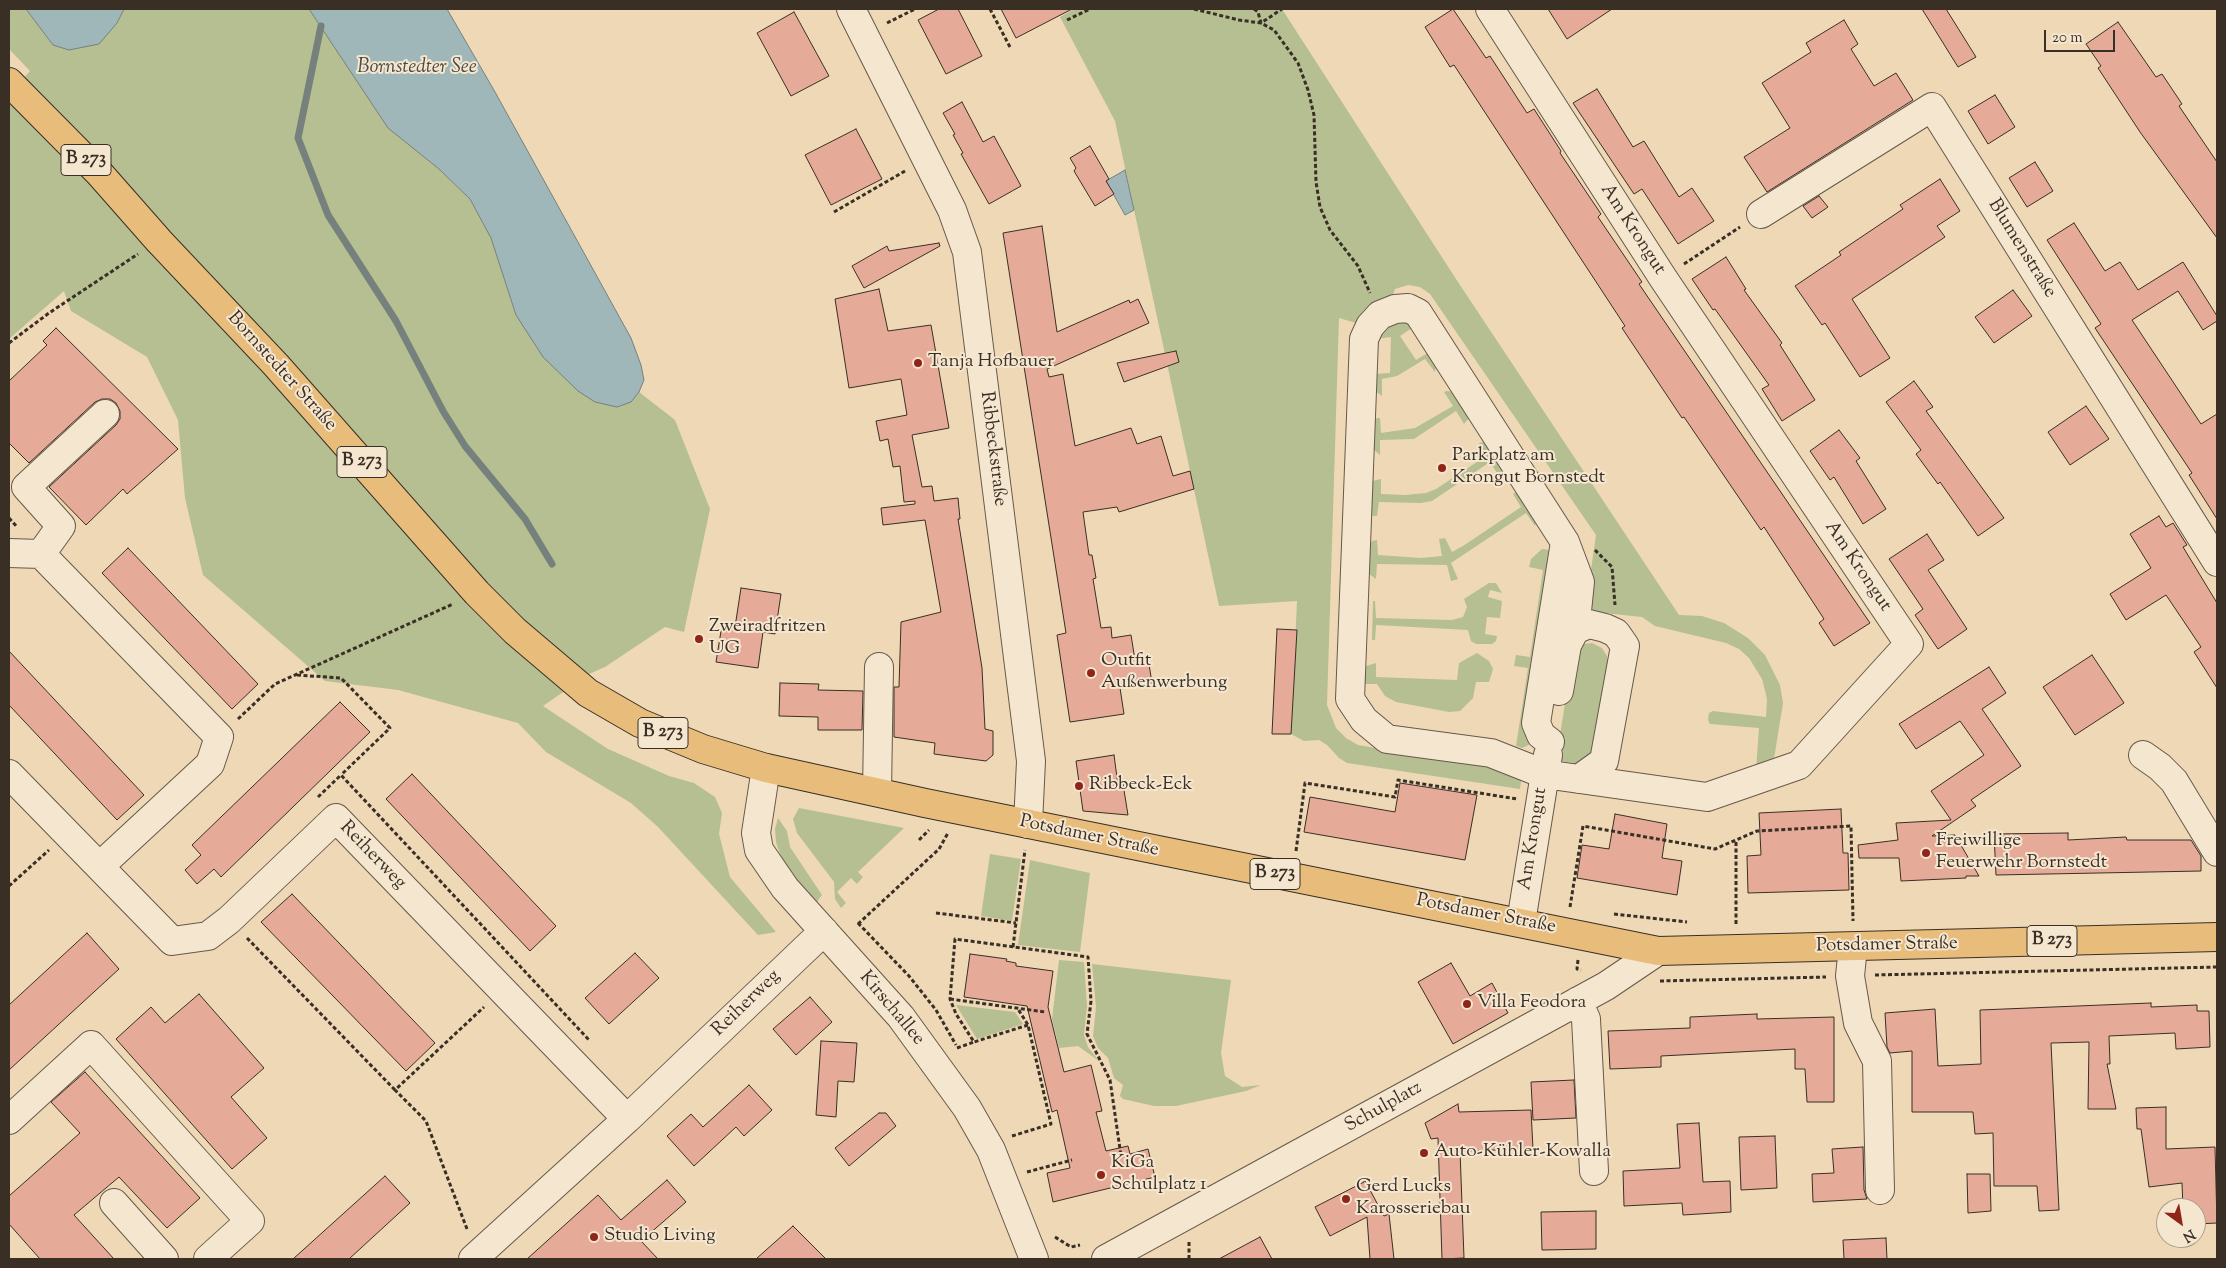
<!DOCTYPE html>
<meta charset="utf-8">
<style>
body{margin:0}
#map{position:relative;width:2226px;height:1268px;overflow:hidden;background:#efd8b6;font-family:"Sorts Mill Goudy",serif}
canvas{display:block}
.frame{position:absolute;inset:0;border:10px solid #392f25;pointer-events:none}
.north{position:absolute;left:2156px;top:1198px;width:50px;height:50px;box-sizing:border-box;background:#f5e6d0;border:1px solid #aa9d8c;border-radius:50%;rotate:148deg;font-size:14px;font-weight:700;line-height:20px;text-align:center;color:#392f25}
.north::after{content:'';display:block;margin:auto;width:18px;height:22px;background:#8f2418;clip-path:polygon(50% 0,100% 100%,50% 72%,0 100%)}
.scale{position:absolute;left:2044px;top:30px;width:71px;height:22px;box-sizing:border-box;border:2px solid #392f25;border-top:0;padding-left:6px;font-size:15px;line-height:18px;white-space:nowrap;color:#392f25;-webkit-text-stroke:4px #f5e6d0;paint-order:stroke}
</style>
<div id="map">
<canvas width="2226" height="1268"></canvas>
<div class="frame"></div>
<div class="north">N</div>
<div class="scale">20 m</div>
</div>
<script>
const context = document.querySelector('canvas').getContext('2d');
context.lineJoin = 'round';
function fillPath(path, color) { context.fillStyle = color; context.fill(path, 'evenodd'); }
const toPath = rows => new Path2D(rows.map(r => 'M' + r).join(''));
function stroke(path, color, width, dash) { context.strokeStyle = color; context.lineWidth = width; context.lineCap = dash ? 'butt' : 'round'; context.setLineDash(dash || []); context.stroke(path); }
function label(font, color, halo, rows, align = 'center') {
  context.font = font + ' "Sorts Mill Goudy",serif'; context.lineWidth = 4; context.setLineDash([]); context.textBaseline = 'middle'; context.strokeStyle = halo; context.fillStyle = color; for (const [text, x, y, turn = 0] of rows) {
    context.save(); context.translate(x, y); context.rotate((+turn || 0) * Math.PI / 180); context.textAlign = isNaN(turn) ? turn : align; if (halo) context.strokeText(text, 0, 0); context.fillText(text, 0, 0); context.restore();
  }
}
fillPath(toPath([
 [9,9,26,9,53,45,117,23,124,9,309,9,388,127,439,169,470,199,491,238,516,315,631,402,639,392,675,420,710,509,684,632,665,627,605,667,589,674,543,706,608,749,669,776,694,783,715,797,722,813,719,834,730,877,776,932,758,935,658,827,631,803,546,752,518,723,398,690,325,681,203,575,185,498,178,420,147,357,71,311,64,291,9,339,9,94,30,71,9,49],
 [1074,9,1282,9,1456,279,1679,615,1702,616,1724,623,1748,638,1765,655,1780,685,1783,703,1773,765,1756,770,1759,728,1710,724,1708,720,1709,713,1713,711,1766,717,1767,699,1762,679,1749,658,1739,649,1726,643,1655,626,1642,617,1585,611,1596,535,1430,294,1420,287,1408,285,1395,289,1392,297,1369,306,1356,323,1339,318,1327,705,1336,728,1346,738,1358,745,1522,773,1520,789,1347,763,1339,758,1327,745,1319,740,1304,741,1291,734,1297,601,1219,606,1115,121,1060,17],
 [1391,321,1406,322,1412,328,1400,336,1416,360,1429,352,1436,366,1435,372,1425,359,1397,376,1382,379,1382,396,1375,391,1374,374,1390,373,1391,337,1375,339],
 [1447,391,1453,392,1468,415,1469,418,1464,424,1456,411,1414,439,1380,440,1380,455,1373,449,1373,422,1377,418,1380,418,1381,433,1415,428,1453,406,1444,392],
 [1483,442,1489,444,1503,470,1499,476,1490,462,1432,501,1421,503,1379,502,1377,516,1373,516,1370,512,1372,481,1381,479,1381,494,1405,495,1426,493,1436,489,1486,456,1479,443],
 [1517,492,1537,520,1535,526,1526,513,1451,563,1458,579,1451,581,1447,565,1377,564,1376,579,1369,574,1369,547,1372,541,1377,540,1378,555,1421,558,1442,556,1439,539,1445,538,1452,552,1463,546,1521,507,1513,494],
 [1542,549,1556,551,1533,743,1522,748,1516,746,1528,668,1514,666,1516,655,1530,657,1543,570,1529,567,1531,559],
 [1489,583,1496,583,1502,593,1490,590,1488,597,1502,601,1500,618,1487,617,1485,634,1497,636,1496,641,1492,644,1476,644,1471,641,1468,630,1376,625,1375,640,1372,640,1373,601,1375,601,1376,618,1452,620,1463,617,1467,607,1464,599],
 [1592,643,1602,648,1607,656,1608,665,1594,758,1586,765,1560,761,1557,754,1573,653,1584,644],
 [1477,653,1489,661,1493,669,1489,682,1476,682,1473,698,1460,711,1449,712,1396,702,1385,696,1377,684,1364,684,1366,666,1376,663,1376,677,1457,680,1459,663],
 [799,808,904,828,858,872,863,877,857,884,851,878,837,892,846,903,841,908,835,899,834,882,797,833,793,819],
 [778,818,787,831,790,847,822,895,817,902,800,888,783,863,776,842,775,829],
 [990,854,1021,859,1012,921,981,916],
 [1030,860,1090,873,1080,952,1018,945],
 [1059,960,1084,962,1087,1006,1084,1035,1088,1047,1099,1061,1078,1046,1059,1048,1052,1019],
 [1092,964,1231,980,1221,1053,1225,1076,1242,1087,1261,1085,1246,1091,1176,1106,1154,1106,1123,1099,1120,1096,1123,1085,1114,1078,1108,1058,1098,1048,1093,1036,1096,1007],
 [956,1005,1015,1012,1023,1024,977,1039]
]), '#b5bf91');
const water = toPath([
 [26,9,124,9,117,23,99,44,69,50,53,45,26,9],
 [309,9,447,9,495,92,631,338,641,365,644,380,639,392,631,402,617,407,595,402,578,391,543,357,516,315,491,238,470,199,439,169,388,128,309,9],
 [1125,170,1134,210,1125,215,1106,181,1125,170]
]);
fillPath(water, '#9fb7b8');
stroke(water, '#76817d', 1);
stroke(toPath([
 [321,26,298,138,328,215,396,321,443,411,465,446,525,519,552,564]
]), '#76817d', 7);
const building = toPath([
 [939,9,958,9,982,56,946,74,918,20,939,9],
 [1001,9,1072,9,1016,38,1001,9],
 [1453,9,1486,58,1490,56,1527,113,1534,109,1561,151,1560,153,1601,214,1598,217,1642,282,1639,284,1870,623,1834,646,1819,623,1824,619,1764,527,1761,530,1684,417,1682,418,1622,328,1625,326,1488,117,1454,65,1450,67,1425,27,1453,9],
 [1548,9,1612,9,1567,39,1548,9],
 [1922,9,1946,9,1976,57,1958,67,1922,9],
 [794,12,829,76,791,96,757,33,794,12],
 [1844,20,1858,44,1851,49,1874,86,1896,73,1913,100,1767,192,1744,157,1790,128,1762,83,1811,52,1806,43,1844,20],
 [2118,22,2156,77,2162,74,2182,104,2179,106,2217,162,2217,238,2140,132,2098,68,2101,66,2086,44,2118,22],
 [1597,89,1633,147,1644,141,1679,197,1692,188,1714,221,1678,244,1642,189,1634,194,1573,103,1597,89],
 [1995,95,2015,127,1988,144,1968,111,1995,95],
 [962,102,983,142,994,136,1021,186,989,204,961,154,963,153,953,135,955,134,943,113,962,102],
 [856,129,882,179,831,205,805,155,856,129],
 [1090,146,1109,179,1106,181,1114,194,1095,206,1074,171,1076,168,1070,158,1090,146],
 [2035,162,2053,191,2027,207,2009,178,2035,162],
 [1940,179,1960,211,1937,226,1945,237,1852,299,1890,358,1860,377,1825,323,1822,325,1795,286,1841,255,1839,252,1903,209,1900,205,1940,179],
 [1819,196,1828,207,1812,218,1803,206,1819,196],
 [2074,223,2105,271,2120,262,2138,290,2183,262,2217,316,2217,321,2203,330,2178,291,2132,320,2201,424,2217,414,2217,519,2189,475,2192,473,2095,328,2101,324,2047,240,2074,223],
 [1042,226,1057,332,1129,300,1130,303,1138,299,1149,323,1047,369,1049,377,1063,374,1075,446,1131,428,1137,444,1161,436,1173,476,1190,471,1194,489,1119,512,1117,507,1083,512,1089,555,1092,555,1096,578,1093,579,1101,628,1111,627,1112,638,1131,635,1135,660,1148,658,1152,683,1120,688,1124,714,1070,722,1057,635,1066,633,1003,233,1042,226],
 [939,243,940,246,864,288,852,266,887,246,889,251,939,243],
 [1726,257,1746,289,1744,290,1782,343,1780,345,1815,400,1782,421,1762,389,1769,385,1715,309,1713,310,1692,279,1726,257],
 [879,289,888,331,931,325,949,428,912,435,922,487,932,486,934,501,958,498,960,519,958,519,982,668,985,729,993,731,993,755,986,761,934,754,935,743,894,737,894,687,899,687,901,622,941,612,925,520,883,525,881,508,915,504,915,501,904,502,900,466,893,467,888,439,880,441,876,421,907,415,901,379,849,388,835,299,879,289],
 [2013,290,2032,316,1994,343,1975,317,2013,290],
 [56,328,178,449,127,494,123,489,86,525,49,487,116,425,120,419,120,411,116,403,110,399,102,399,95,402,29,463,9,443,9,381,47,345,43,341,56,328],
 [1176,351,1179,362,1124,382,1117,363,1176,351],
 [1914,381,1933,407,1926,411,2004,518,1978,536,1940,482,1938,484,1916,454,1921,450,1886,402,1914,381],
 [2086,406,2109,439,2070,465,2048,432,2086,406],
 [1839,430,1860,458,1856,461,1886,509,1863,524,1834,477,1830,480,1810,451,1839,430],
 [2159,516,2166,527,2173,523,2187,545,2183,547,2217,603,2217,688,2194,652,2201,647,2166,595,2126,620,2110,594,2151,568,2130,534,2159,516],
 [1927,534,1944,560,1928,570,1967,629,1938,649,1915,615,1923,609,1889,559,1927,534],
 [128,548,258,684,232,709,102,573,128,548],
 [741,588,781,594,775,634,763,632,758,668,716,662,722,625,735,627,741,588],
 [1277,629,1297,630,1291,734,1272,734,1277,629],
 [9,651,144,795,117,820,9,705,9,651],
 [2092,655,2124,703,2075,735,2043,687,2092,655],
 [1989,667,2006,693,1982,709,2021,766,1971,800,1976,806,1932,836,1955,835,1979,876,1966,876,1966,878,1901,881,1899,858,1859,858,1858,845,1898,840,1896,823,1951,820,1931,791,1984,755,1960,721,1916,749,1899,724,1989,667],
 [780,683,819,684,818,690,863,691,862,730,818,730,818,717,779,716,780,683],
 [340,702,370,732,221,877,214,869,197,884,185,870,201,855,192,845,340,702],
 [1114,755,1118,785,1123,784,1128,815,1083,811,1076,761,1114,755],
 [412,774,556,926,530,951,386,799,412,774],
 [1400,783,1477,795,1465,860,1304,832,1310,797,1395,812,1400,783],
 [1841,809,1843,853,1848,853,1849,890,1748,893,1747,856,1761,855,1759,813,1841,809],
 [1615,814,1667,824,1662,858,1682,861,1677,895,1577,878,1582,845,1609,849,1615,814],
 [2068,833,2068,840,2126,837,2127,840,2191,840,2201,856,2201,871,1996,875,1994,834,2068,833],
 [292,894,435,1043,406,1071,261,922,292,894],
 [87,933,119,969,9,1070,9,1005,87,933],
 [635,953,659,978,609,1024,585,998,635,953],
 [970,954,1007,959,1006,961,1016,963,1016,966,1053,971,1048,1007,1064,1072,1091,1065,1102,1111,1096,1112,1106,1151,1128,1146,1130,1154,1148,1149,1155,1177,1053,1202,1047,1173,1070,1168,1057,1110,1052,1112,1027,1006,964,997,970,954],
 [1451,963,1470,996,1492,983,1508,1013,1453,1044,1418,982,1451,963],
 [199,994,264,1068,231,1097,267,1138,232,1169,116,1039,151,1007,165,1023,199,994],
 [810,997,832,1022,796,1055,773,1029,810,997],
 [2151,1003,2151,1007,2197,1005,2197,1011,2209,1011,2210,1047,2176,1049,2175,1033,2109,1036,2110,1064,2107,1064,2116,1109,2088,1109,2089,1042,2051,1043,2059,1210,2039,1211,2037,1186,1994,1186,1993,1133,1975,1134,1973,1112,1912,1112,1912,1051,1890,1053,1887,1047,1885,1013,1935,1009,1938,1066,1981,1064,1980,1010,2151,1003],
 [1757,1014,1757,1019,1834,1017,1834,1102,1807,1102,1805,1069,1795,1069,1795,1049,1661,1056,1661,1067,1610,1069,1608,1031,1690,1028,1690,1017,1757,1014],
 [821,1041,857,1043,854,1082,838,1081,836,1117,816,1115,821,1041],
 [85,1072,200,1198,167,1228,119,1177,74,1215,114,1259,40,1259,9,1224,9,1196,80,1133,51,1102,85,1072],
 [1574,1080,1576,1118,1533,1120,1531,1082,1574,1080],
 [749,1085,772,1110,744,1136,736,1127,694,1166,667,1136,691,1114,703,1127,749,1085],
 [1458,1104,1459,1112,1531,1110,1533,1149,1460,1151,1464,1258,1442,1259,1438,1138,1431,1139,1425,1123,1458,1104],
 [2166,1107,2166,1149,2215,1147,2217,1223,2196,1224,2196,1208,2183,1208,2182,1183,2149,1187,2141,1129,2137,1129,2136,1108,2166,1107],
 [879,1113,886,1113,896,1126,849,1166,835,1148,879,1113],
 [1699,1123,1703,1182,1730,1181,1731,1212,1683,1215,1682,1203,1624,1206,1623,1171,1680,1168,1677,1124,1699,1123],
 [1775,1136,1777,1188,1741,1190,1739,1137,1775,1136],
 [1863,1147,1864,1190,1867,1199,1813,1202,1812,1174,1834,1173,1832,1149,1863,1147],
 [1967,1174,1990,1174,1991,1211,1968,1213,1967,1174],
 [385,1176,410,1203,349,1259,293,1259,385,1176],
 [1364,1179,1384,1216,1389,1214,1394,1259,1370,1259,1367,1217,1330,1236,1315,1207,1364,1182,1364,1179],
 [667,1180,686,1202,641,1241,658,1259,527,1259,598,1195,621,1220,667,1180],
 [1596,1211,1596,1249,1542,1250,1541,1212,1596,1211],
 [793,1226,826,1259,756,1259,793,1226],
 [1260,1237,1272,1259,1219,1259,1260,1237],
 [1886,1238,1887,1259,1844,1259,1843,1240,1886,1238]
]);
fillPath(building, '#e6ab98');
stroke(building, '#392f25', 1);
const minor = toPath([
 [851,9,952,210,967,252,1031,761,1028,824],
 [1490,9,1663,278,1909,644,1799,765,1707,797,1544,774,1491,753,1387,739,1364,720,1350,699,1364,339,1370,326,1380,315,1395,309,1408,308,1418,313,1565,542,1536,723,1541,735,1550,742],
 [1761,214,1932,107,2217,562],
 [1565,542,1580,582,1575,630],
 [9,553,41,554,219,737,210,764,100,866],
 [41,554,61,526,26,487,105,414],
 [1559,691,1567,645,1575,630,1589,624,1605,628,1616,633,1625,646,1604,761,1579,779],
 [2143,755,2160,767,2174,781,2217,852],
 [766,768,756,833,759,850,785,888,901,1017,967,1108,991,1150,1034,1259],
 [9,774,172,941,208,936,229,920,336,818,627,1119],
 [877,792,879,667],
 [1521,922,1548,755],
 [1853,947,1850,976,1858,1023,1877,1061,1880,1190],
 [1578,1001,1586,1019,1594,1171],
 [9,1120,91,1045,250,1221,208,1259],
 [114,1203,164,1259],
 [473,1259,627,1119,824,931],
 [1106,1259,1606,986,1658,951]
]);
const major = toPath([
 [9,82,100,174,159,241,276,365,477,593,515,631,588,693,640,723,703,749,766,768,925,803,1658,951,2217,937]
]);
stroke(minor, '#665949', 30);
stroke(major, '#392f25', 30);
stroke(toPath([
 [990,9,1011,49],
 [1194,9,1239,20,1261,23,1274,30,1298,63,1308,90,1314,115,1316,182,1320,207,1330,230,1358,266,1370,293],
 [1254,9,1258,12,1261,23,1282,9],
 [1067,20,1090,9],
 [887,23,915,9],
 [834,212,905,171],
 [1684,264,1740,227],
 [9,343,49,313,138,254],
 [9,518,17,527],
 [1595,550,1612,567,1615,605],
 [297,675,341,678,390,728,341,775],
 [238,719,275,684,453,604],
 [318,797,341,775,590,1041],
 [919,840,929,830],
 [1296,851,1305,783,1395,797,1398,780,1517,799],
 [9,886,49,850],
 [1570,907,1583,826,1715,849,1757,831,1851,826,1853,921],
 [936,913,1016,923],
 [1614,914,1687,922],
 [858,923,909,976,936,1010,956,1045],
 [858,924,939,849,948,833],
 [1736,924,1736,840],
 [247,938,395,1090],
 [1013,947,1025,850],
 [1578,960,1577,969,1581,970],
 [1875,975,2217,967],
 [1660,981,1826,977],
 [950,999,1045,1012],
 [1028,1025,974,1042,956,1014,950,999,955,939,1088,957,1091,1001,1087,1034,1110,1080,1121,1156],
 [957,1048,974,1042],
 [1012,1136,1051,1124,1028,1025,1018,1009],
 [1027,1172,1072,1160],
 [467,1229,426,1121,395,1090,484,1007],
 [1055,1237,1071,1247,1080,1245],
 [1189,1242,1189,1259]
]), '#392f25', 3, [4, 2.5]);
stroke(minor, '#f5e6d0', 28);
stroke(major, '#e8bc7b', 28);
for (const [x, y, r, color] of [
 [918,363,5,"#8f2418"],
 [1442,468,5,"#8f2418"],
 [699,639,5,"#8f2418"],
 [1091,673,5,"#8f2418"],
 [1079,786,5,"#8f2418"],
 [1926,853,5,"#8f2418"],
 [1467,1004,5,"#8f2418"],
 [1424,1153,5,"#8f2418"],
 [1101,1175,5,"#8f2418"],
 [1346,1199,5,"#8f2418"],
 [594,1237,5,"#8f2418"]
]) { const dot = new Path2D(); dot.arc(x, y, r, 0, 2 * Math.PI); context.fillStyle = color; context.fill(dot); stroke(dot, '#f5e6d0', 2); }
for (const [x, y, w] of [
 [86,160,50],
 [362,462,50],
 [663,733,50],
 [1275,874,50],
 [2052,941,50]
]) { const box = new Path2D(); box.roundRect(x - w / 2, y - 15.5, w, 31, 4); context.fillStyle = '#f5e6d0'; context.fill(box); stroke(box, '#392f25', 1); }
label('bold 18px', '#392f25', null, [
 ["B 273",86,160],
 ["B 273",362,462],
 ["B 273",663,733],
 ["B 273",1275,874],
 ["B 273",2052,941]
]);
label('19px', '#392f25', '#f5e6d0', [
 ["Am Krongut",1632,230,57],
 ["Blumenstraße",2021,249,58],
 ["Bornstedter Straße",281,372,48],
 ["Ribbeckstraße",992,449,83],
 ["Am Krongut",1857,567,56],
 ["Potsdamer Straße",1089,837,12],
 ["Am Krongut",1534,839,-81],
 ["Reiherweg",372,856,46],
 ["Potsdamer Straße",1486,915,11],
 ["Potsdamer Straße",1887,946,-1],
 ["Reiherweg",747,1004,-44],
 ["Kirschallee",891,1009,50],
 ["Schulplatz",1384,1108,-29]
]);
label('19px', '#392f25', '#f5e6d0', [
 ["Tanja Hofbauer",928,363],
 ["Parkplatz am",1452,457],
 ["Krongut Bornstedt",1452,479],
 ["Zweiradfritzen",709,628],
 ["UG",709,650],
 ["Outfit",1101,662],
 ["Außenwerbung",1101,684],
 ["Ribbeck-Eck",1089,786],
 ["Freiwillige",1936,842],
 ["Feuerwehr Bornstedt",1936,864],
 ["Villa Feodora",1477,1004],
 ["Auto-Kühler-Kowalla",1434,1153],
 ["KiGa",1111,1164],
 ["Schulplatz 1",1111,1186],
 ["Gerd Lucks",1356,1188],
 ["Karosseriebau",1356,1210],
 ["Studio Living",604,1237]
], 'left');
label('italic 20px', '#4d4a42', '#f5e6d0', [
 ["Bornstedter See",417,69]
]);
</script>
